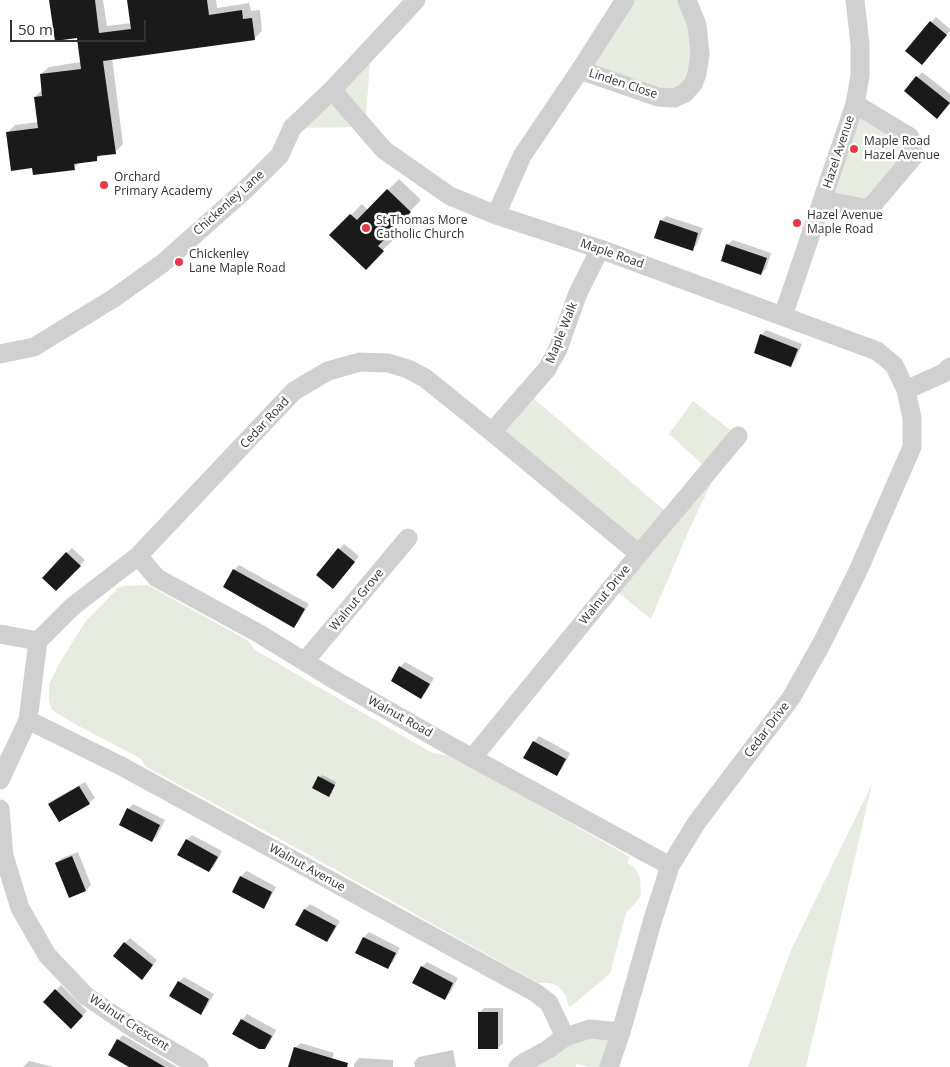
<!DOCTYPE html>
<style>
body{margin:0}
#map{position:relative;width:950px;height:1067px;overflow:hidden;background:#fff;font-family:"Open Sans",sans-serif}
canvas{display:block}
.scale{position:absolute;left:10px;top:20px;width:136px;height:22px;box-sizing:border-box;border:2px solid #333;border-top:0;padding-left:6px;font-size:15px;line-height:18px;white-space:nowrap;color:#333;-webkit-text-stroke:4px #fff;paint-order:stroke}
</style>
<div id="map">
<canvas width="950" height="1067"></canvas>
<div class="scale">50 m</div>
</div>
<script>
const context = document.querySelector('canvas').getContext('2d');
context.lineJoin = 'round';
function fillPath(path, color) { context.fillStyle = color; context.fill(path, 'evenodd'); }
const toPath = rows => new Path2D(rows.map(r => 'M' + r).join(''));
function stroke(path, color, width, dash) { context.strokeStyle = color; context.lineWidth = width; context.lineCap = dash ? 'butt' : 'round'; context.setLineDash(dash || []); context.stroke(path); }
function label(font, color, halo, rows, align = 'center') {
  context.font = font + ' "Open Sans",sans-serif'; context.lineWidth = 5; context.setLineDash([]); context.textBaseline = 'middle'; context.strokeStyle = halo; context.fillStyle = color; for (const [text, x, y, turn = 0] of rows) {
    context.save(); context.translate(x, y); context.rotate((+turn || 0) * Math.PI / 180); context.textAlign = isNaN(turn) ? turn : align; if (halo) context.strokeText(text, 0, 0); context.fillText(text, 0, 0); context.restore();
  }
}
fillPath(toPath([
 [625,0,687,0,697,25,685,93,580,70],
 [371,50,365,127,292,128],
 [855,104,910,137,914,156,869,209,823,200],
 [526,392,671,516,709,470,669,434,693,401,738,436,727,450,689,530,651,619,611,587,639,554,492,432],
 [148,585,247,640,255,650,432,753,452,756,630,857,627,863,633,866,638,873,640,879,641,894,639,899,626,913,610,974,570,1007,568,1005,566,996,557,985,548,983,538,983,302,851,146,767,140,758,73,723,52,710,49,701,49,684,59,664,85,622,118,588,124,586],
 [872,784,806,1067,748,1067,791,950],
 [621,1032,609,1067,589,1067,577,1064,576,1067,518,1067,565,1037]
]), '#e6ecdf');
fillPath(toPath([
 [50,0,103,0,107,26,132,23,129,0,216,0,217,8,249,3,251,11,260,10,262,31,254,39,112,58,123,144,115,152,102,154,97,159,81,161,74,168,33,167,7,133,15,125,38,122,35,97,43,89,41,74,49,67,81,62,78,37],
 [936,17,950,29,950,31,927,58,931,22],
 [922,72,950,94,950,102,942,112,906,91],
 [399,179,421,200,388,234,394,239,365,268,331,235,362,204,368,210],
 [666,216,703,228,697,244,692,249,661,221],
 [733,240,771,253,766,269,760,274,727,245],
 [766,330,802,344,795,360,790,365,761,335],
 [344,544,359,556,338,582,339,549],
 [72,548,85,560,56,589,44,577],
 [239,565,309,604,299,621,294,626,234,570],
 [405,662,434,678,426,692,421,697,400,667],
 [539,736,570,753,562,769,556,774,534,742],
 [322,775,336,782,331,794,314,788],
 [85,782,95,798,89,803,49,804,55,799],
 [133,804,165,820,157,836,152,841,128,809],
 [192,835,222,851,214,866,209,871,187,840],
 [78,852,91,885,86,890,56,863,62,858],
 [247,871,276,887,268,902,263,907,233,892,241,876],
 [310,904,340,921,332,935,327,940,297,924,305,909],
 [369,932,400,948,393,962,388,967,357,952,364,937],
 [130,938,157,960,147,973,125,943],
 [427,962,458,978,450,993,445,998,422,967],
 [184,977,214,994,206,1008,200,1013,179,982],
 [61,985,87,1011,71,1027,45,1002],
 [484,1008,503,1008,503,1043,498,1048,479,1013],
 [247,1014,276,1030,270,1042,264,1048,242,1020],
 [123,1035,177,1067,132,1067,118,1040],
 [301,1043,334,1053,329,1067,298,1067,295,1048],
 [453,1050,456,1067,415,1067,414,1062,419,1057],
 [359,1058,393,1060,393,1067,354,1067,354,1064],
 [29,1061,54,1067,23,1067]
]), '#0003');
fillPath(toPath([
 [49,0,95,0,99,33,131,29,127,0,207,0,209,15,242,10,243,19,252,18,255,40,103,61,116,154,97,156,97,161,74,164,75,170,33,175,32,168,11,171,6,132,38,128,34,97,42,96,40,74,81,69,77,38,55,41],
 [930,21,947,35,922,65,905,51],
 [916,76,950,103,937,119,904,91],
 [387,189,411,212,378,246,384,251,366,270,329,235,350,214,357,220],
 [660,220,698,233,693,251,654,238],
 [726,244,767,258,761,275,721,261],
 [760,334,798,349,791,367,754,353],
 [338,548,355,562,333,589,316,575],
 [66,552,81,566,56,591,42,578],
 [233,569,305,609,294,628,223,587],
 [399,666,430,684,421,699,391,681],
 [533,741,566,759,557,776,523,758],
 [318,776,335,785,329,797,312,788],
 [79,786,90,804,59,822,48,804],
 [127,808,160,825,152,842,119,825],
 [186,839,218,857,209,872,177,855],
 [72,856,86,891,69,898,55,863],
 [240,876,272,892,264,909,232,892],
 [304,909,336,926,327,942,295,925],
 [363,937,396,953,388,969,355,953],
 [124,942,153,965,142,980,113,956],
 [421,966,453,983,445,1000,412,983],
 [178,981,209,999,201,1015,169,996],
 [55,989,83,1016,71,1029,43,1002],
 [478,1012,498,1012,498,1049,478,1049],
 [241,1019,272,1036,265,1049,259,1049,232,1034],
 [117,1039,134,1049,165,1067,129,1067,108,1055],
 [294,1047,348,1063,347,1067,288,1067]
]), '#1a1a1a');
stroke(toPath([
 [580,70,658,97,674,98,685,93,693,84,697,74,700,54,697,25,687,0],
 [332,90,384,150,450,196,496,215,600,249,877,351,894,365,906,390,912,418,912,447,857,573,822,643,791,698,697,822,670,866,653,919,621,1032,609,1067],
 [823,200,869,209,914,156,910,137,855,104],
 [496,215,522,156,580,70,625,0],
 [783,316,855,104,860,76,860,44,855,0],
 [0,354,34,347,114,298,163,263,245,190,280,155,292,128,332,90,416,0],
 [906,390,944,373,950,367],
 [492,432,547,369,558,349,578,293,600,249],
 [138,556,157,578,258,633,333,679,445,743,670,866],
 [0,634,38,641],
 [305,661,408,538],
 [28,720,123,767,536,993,549,1003,565,1037],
 [473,757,639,554,738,436],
 [0,780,28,720,38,641,72,607,138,556,294,391,328,371,360,362,388,363,408,369,425,378,492,432,639,554],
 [0,809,4,856,20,908,47,955,86,996,133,1028,199,1067],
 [518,1067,525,1062,547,1050,565,1037,590,1029,621,1032]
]), '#d0d0d0', 19);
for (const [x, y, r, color] of [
 [854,149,5,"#e63946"],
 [104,185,5,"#e63946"],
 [797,223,5,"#e63946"],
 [366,228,5,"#e63946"],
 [179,262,5,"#e63946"]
]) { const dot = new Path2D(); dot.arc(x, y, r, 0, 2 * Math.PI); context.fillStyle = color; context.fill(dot); stroke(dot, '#fff', 2); }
label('12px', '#333', '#fff', [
 ["Linden Close",623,84,18],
 ["Hazel Avenue",839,152,-72],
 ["Chickenley Lane",229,203,-42],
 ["Maple Road",612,254,19],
 ["Maple Walk",562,333,-68],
 ["Cedar Road",265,423,-47],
 ["Walnut Drive",605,595,-51],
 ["Walnut Grove",357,600,-50],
 ["Walnut Road",400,717,29],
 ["Cedar Drive",767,730,-53],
 ["Walnut Avenue",307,868,29],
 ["Walnut Crescent",129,1023,33]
]);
label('12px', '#333', '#fff', [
 ["Maple Road",864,142],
 ["Hazel Avenue",864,156],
 ["Orchard",114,178],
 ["Primary Academy",114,192],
 ["Hazel Avenue",807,216],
 ["Maple Road",807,230],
 ["St Thomas More",376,221],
 ["Catholic Church",376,235],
 ["Chickenley",189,255],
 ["Lane Maple Road",189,269]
], 'left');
</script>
